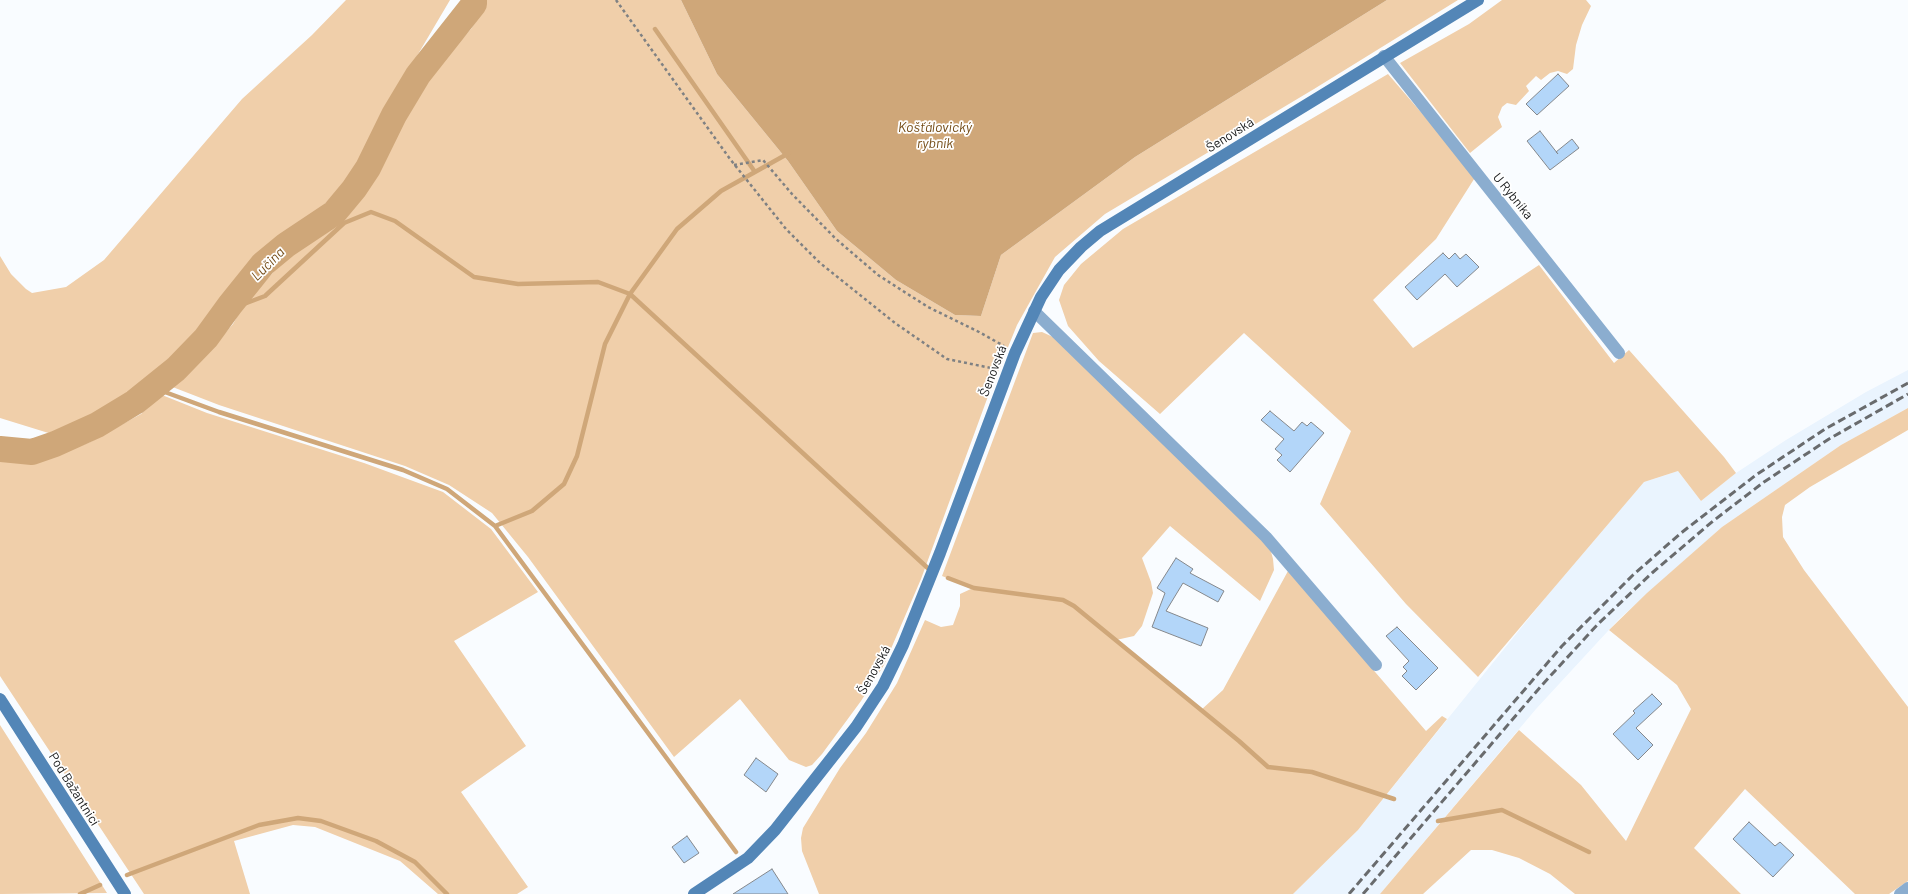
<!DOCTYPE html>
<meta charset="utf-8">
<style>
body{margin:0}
canvas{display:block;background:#f9fcff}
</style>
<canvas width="1908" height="894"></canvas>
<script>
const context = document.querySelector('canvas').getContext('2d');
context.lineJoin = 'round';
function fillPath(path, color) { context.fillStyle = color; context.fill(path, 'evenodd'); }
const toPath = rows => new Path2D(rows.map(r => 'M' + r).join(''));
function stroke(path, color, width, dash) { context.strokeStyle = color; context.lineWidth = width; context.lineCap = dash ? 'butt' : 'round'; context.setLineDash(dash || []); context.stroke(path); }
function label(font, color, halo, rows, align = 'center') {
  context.font = font + ' Barlow,sans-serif'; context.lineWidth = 3.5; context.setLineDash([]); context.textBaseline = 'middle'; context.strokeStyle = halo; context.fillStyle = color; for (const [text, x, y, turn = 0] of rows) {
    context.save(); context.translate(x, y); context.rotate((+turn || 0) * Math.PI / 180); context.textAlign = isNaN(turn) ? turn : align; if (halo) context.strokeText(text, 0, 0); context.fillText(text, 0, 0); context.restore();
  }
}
fillPath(toPath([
 [1908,370,1908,408,1841,445,1722,527,1619,619,1536,709,1380,894,1293,894,1358,830,1546,597,1644,482,1678,471,1701,501,1736,473,1786,440,1866,392]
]), '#eaf4fe');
fillPath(toPath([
 [346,0,450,0,391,100,365,153,347,183,311,217,287,230,255,261,222,295,198,333,167,365,128,395,102,412,55,435,0,418,0,256,11,274,26,289,32,293,66,287,104,260,242,99,312,35],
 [483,0,681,0,717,74,788,161,837,231,896,280,955,315,981,316,1001,255,1135,157,1387,0,1458,0,1314,89,1105,214,1055,257,1017,325,987,399,921,579,884,665,861,701,822,754,812,765,806,767,789,760,740,699,674,757,528,557,492,513,449,485,405,466,219,405,170,386,211,349,233,324,242,308,283,261,331,230,341,221,374,181,396,130,423,83,471,29,482,12],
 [1502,0,1586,0,1591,6,1582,25,1576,45,1573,69,1567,74,1558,71,1550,73,1541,80,1536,76,1526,86,1529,91,1516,105,1507,103,1502,107,1498,117,1502,127,1470,153,1400,63,1469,24],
 [1388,74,1476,176,1436,239,1373,300,1413,348,1539,265,1614,363,1629,350,1724,457,1736,473,1701,501,1678,471,1644,482,1478,677,1406,604,1320,504,1351,431,1244,333,1160,414,1099,361,1068,326,1059,300,1064,285,1081,264,1123,229],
 [1042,332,1053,337,1270,548,1273,559,1274,570,1260,601,1170,526,1142,558,1151,582,1153,593,1142,626,1134,636,1116,640,1201,710,1223,690,1288,571,1426,731,1442,716,1447,719,1358,830,1293,894,819,894,802,851,801,838,803,828,840,768,866,733,897,683,925,620,941,627,953,625,960,606,960,594,973,588,942,576,1033,333],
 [162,395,207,413,364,463,443,492,491,529,538,592,454,641,526,746,461,792,528,887,517,894,438,894,400,861,315,827,293,825,234,841,250,894,144,894,0,676,0,460,43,461,90,442,141,414],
 [1908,408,1908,430,1810,487,1785,505,1782,517,1783,537,1804,570,1908,707,1908,881,1889,894,1855,894,1745,789,1694,848,1741,894,1575,894,1550,874,1519,858,1492,850,1471,850,1423,894,1380,894,1519,730,1581,785,1626,841,1691,709,1677,685,1609,630,1647,593,1722,527,1841,445],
 [0,725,107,893,0,894]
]), '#f0cfaa');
fillPath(toPath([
 [681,0,1387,0,1135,157,1001,255,981,316,955,315,896,280,837,231,788,161,717,74]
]), '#cfa779');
stroke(toPath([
 [655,29,755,172],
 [230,305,236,307,265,296,344,223,371,212,395,221,474,277,518,284,598,282,630,294,932,572],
 [135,402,154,388,219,412,403,470,447,489,495,526,532,511,564,484,577,456,605,344,630,294,677,229,721,191,789,153],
 [495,526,736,852],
 [948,578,974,588,1063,600,1074,606,1239,741,1268,767,1312,772,1394,799],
 [1438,821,1502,810,1589,852],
 [127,875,259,825,298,818,321,821,376,841,415,862,447,894],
 [80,894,100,885]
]), '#cfa779', 4.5);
stroke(toPath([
 [0,449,32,452,55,444,97,425,135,402,176,369,206,338,230,305,263,264,286,245,334,213,354,189,368,168,394,115,418,75,474,4,474,0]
]), '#cfa779', 26);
const building = toPath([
 [1558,74,1569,86,1537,115,1526,104,1558,74],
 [1540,131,1558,154,1556,152,1572,139,1579,148,1550,170,1527,141,1540,131],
 [1443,253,1449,259,1455,253,1460,259,1466,254,1479,267,1457,287,1445,274,1417,300,1405,287,1443,253],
 [1270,411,1294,431,1302,422,1307,426,1311,422,1324,433,1290,472,1277,460,1282,455,1275,449,1284,439,1261,420,1270,411],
 [1176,558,1193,569,1190,573,1224,591,1218,602,1183,583,1166,611,1208,628,1201,646,1152,627,1165,593,1157,588,1176,558],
 [1397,627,1438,668,1416,690,1402,676,1407,671,1403,667,1409,661,1386,636,1397,627],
 [1652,694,1662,704,1636,728,1653,745,1638,760,1613,734,1635,713,1633,711,1652,694],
 [756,758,778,774,766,792,744,775,756,758],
 [1749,822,1775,846,1780,842,1794,855,1773,877,1733,839,1749,822],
 [687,836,699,853,684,863,672,847,687,836],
 [772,869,788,894,733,894,772,869]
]);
fillPath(building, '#b3d6f9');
stroke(building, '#85888c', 1);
stroke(toPath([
 [616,0,730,159,786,229,820,263,895,323,947,359,996,369],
 [734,165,763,160,792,194,836,239,878,275,928,307,979,332,1004,346]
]), '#7f8183', 2.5, [3, 3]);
stroke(toPath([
 [1384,56,1619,353],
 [1034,311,1266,537,1376,665],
 [1900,894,1908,888]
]), '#8badcf', 12);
stroke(toPath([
 [0,699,125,894],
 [694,894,748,858,775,830,856,727,883,686,903,645,940,553,1015,353,1041,297,1059,270,1081,247,1100,231,1478,0]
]), '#5386b7', 12);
stroke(toPath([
 [1349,894,1562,646,1633,575,1681,533,1756,475,1825,429,1908,383],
 [1363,894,1542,685,1598,624,1652,573,1713,521,1764,482,1829,439,1908,394]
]), '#696b6d', 3, [8, 4]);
label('13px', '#161819', '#fff', [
 ["Šenovská",1230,135,-32],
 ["U Rybníka",1513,196,51],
 ["Šenovská",993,371,-69],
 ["Šenovská",874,670,-61],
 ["Pod Bažantnicí",74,789,58]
]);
label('italic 14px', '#764e19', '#fff', [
 ["Košťálovický",935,127],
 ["rybník",935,143],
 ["Lučina",268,264,-45]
]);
</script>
